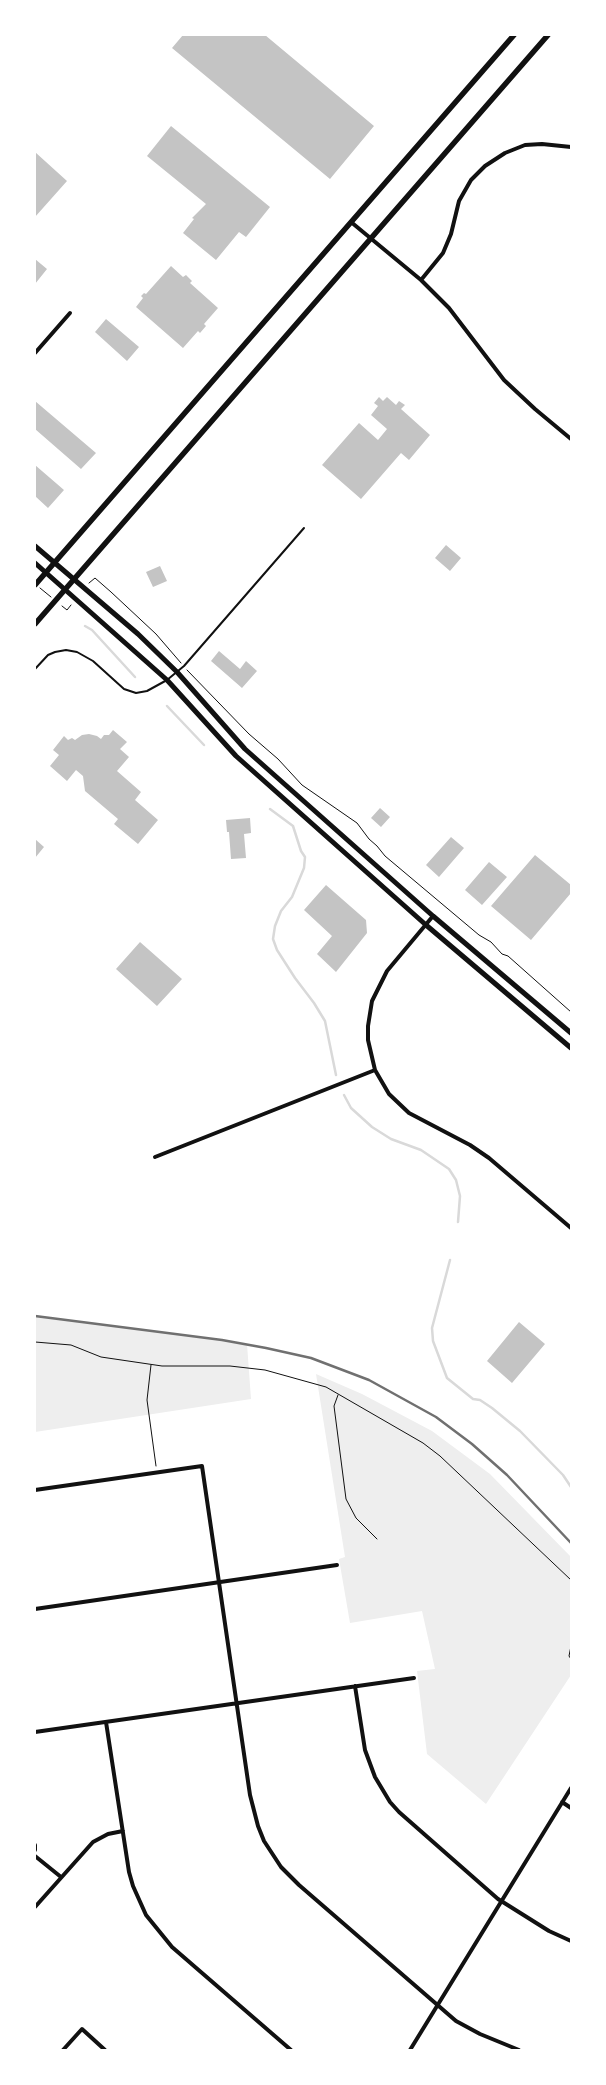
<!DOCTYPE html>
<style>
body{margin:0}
#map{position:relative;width:606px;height:2085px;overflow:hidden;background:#fff;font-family:Cabin,sans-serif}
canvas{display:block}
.frame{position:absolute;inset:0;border:36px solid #fff;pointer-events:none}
</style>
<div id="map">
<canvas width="606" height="2085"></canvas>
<div class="frame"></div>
</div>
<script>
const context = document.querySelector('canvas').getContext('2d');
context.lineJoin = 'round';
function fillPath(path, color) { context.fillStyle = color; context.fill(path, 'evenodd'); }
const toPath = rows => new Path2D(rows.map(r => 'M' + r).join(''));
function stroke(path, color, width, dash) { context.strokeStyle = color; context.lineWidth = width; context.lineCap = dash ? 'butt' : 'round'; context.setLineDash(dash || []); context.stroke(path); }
fillPath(toPath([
 [35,1316,247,1344,251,1399,35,1432],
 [316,1374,362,1394,432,1431,490,1474,571,1557,571,1675,486,1804,427,1754,417,1671,435,1669,422,1611,350,1623,339,1559,345,1557]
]), '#eee');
stroke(toPath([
 [85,626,92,630,135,677],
 [167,706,204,745],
 [270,809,293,826,301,851,305,857,304,868,292,897,281,911,275,926,273,939,277,950,295,978,314,1003,325,1021,336,1075],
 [344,1095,351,1108,372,1127,391,1139,421,1150,449,1169,456,1180,460,1196,458,1222],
 [450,1260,432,1328,433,1341,447,1378,473,1399,480,1400,492,1408,520,1431,563,1475,571,1487]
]), '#d9d9d9', 2.5);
fillPath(toPath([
 [183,35,265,35,374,126,330,179,172,48],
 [171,126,270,207,246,237,239,232,216,260,183,233,194,219,192,218,206,204,147,156],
 [35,152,67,181,35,217],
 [35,259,47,269,35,284],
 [171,266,183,277,186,275,192,281,190,283,218,308,204,324,206,326,200,333,198,331,183,348,136,307,143,298,141,296,144,293,146,294],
 [106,319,139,347,127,361,95,332],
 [379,397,383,401,387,397,396,405,399,401,405,405,401,409,430,435,409,460,401,453,361,499,322,465,359,423,378,440,387,429,371,415,378,406,374,403],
 [35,401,96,453,81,469,35,429],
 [35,465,64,490,48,508,35,496],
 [446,545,461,558,450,571,435,558],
 [160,566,167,581,153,587,146,572],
 [219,651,240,669,246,661,257,671,242,688,211,661],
 [113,730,127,742,120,749,129,757,117,771,141,792,135,800,158,820,138,844,114,824,118,819,85,791,83,776,76,770,67,781,50,766,59,755,53,750,64,736,68,740,72,738,75,740,82,735,89,734,97,736,101,739,104,735,109,735],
 [380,808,390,817,381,827,371,818],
 [250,818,251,833,244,834,246,858,231,859,229,832,227,832,226,820],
 [451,837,464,848,439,877,426,865],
 [35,839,44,847,35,858],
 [535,855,571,885,571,893,531,940,491,906],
 [489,862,507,877,482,905,465,890],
 [326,885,366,920,367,933,336,972,317,954,332,936,304,910],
 [140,942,182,979,157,1006,116,969],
 [519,1322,545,1344,512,1383,487,1361]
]), '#c4c4c4');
stroke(toPath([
 [89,583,95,578,111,592,156,634,181,663],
 [40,588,51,597],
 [62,606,67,610,71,605],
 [187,670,249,734,278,759,302,785,357,823,369,839,377,846,385,856,479,935,491,942,502,954,508,956,571,1012],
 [35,1342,71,1345,101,1357,162,1366,230,1366,265,1370,326,1387,423,1443,440,1456,571,1580],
 [151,1365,147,1400,156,1466],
 [338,1395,334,1406,346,1499,356,1518,377,1539],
 [571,1646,569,1656,571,1659]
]), '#111', 1);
stroke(toPath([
 [35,669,48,655,55,652,66,650,77,652,93,661,124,689,136,693,147,691,167,680,184,666,304,528]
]), '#111', 2);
stroke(toPath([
 [351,222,421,280,449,308,504,380,535,409,571,439],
 [421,280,443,253,451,234,459,201,471,180,485,166,505,153,525,145,542,144,571,147],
 [35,353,70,313],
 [433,916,387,971,372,1001,368,1026,368,1040,375,1070,389,1094,409,1113,470,1145,489,1158,571,1228],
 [155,1157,375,1070],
 [35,1490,202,1466,250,1795,258,1826,264,1841,281,1867,299,1885,456,2021,480,2034,519,2050],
 [35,1609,337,1565],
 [355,1686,365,1750,375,1777,390,1802,399,1812,498,1899,549,1931,571,1941],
 [106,1722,129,1872,133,1886,146,1915,172,1947,291,2050],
 [35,1732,414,1678],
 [562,1802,571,1808],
 [35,1845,35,1850],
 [35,1856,61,1877],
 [35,1907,93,1842,108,1834,123,1831],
 [63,2050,82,2029,105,2050],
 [410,2050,571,1788]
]), '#111', 4);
stroke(toPath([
 [35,546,138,634,177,672,245,749,433,916,571,1033],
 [35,563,167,680,236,756,426,925,571,1048]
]), '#111', 5);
stroke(toPath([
 [35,585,514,35],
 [35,624,548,35]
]), '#111', 5.5);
stroke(toPath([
 [35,1316,222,1340,266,1348,311,1358,369,1380,436,1417,472,1444,507,1475,571,1543]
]), '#707070', 2.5);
</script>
